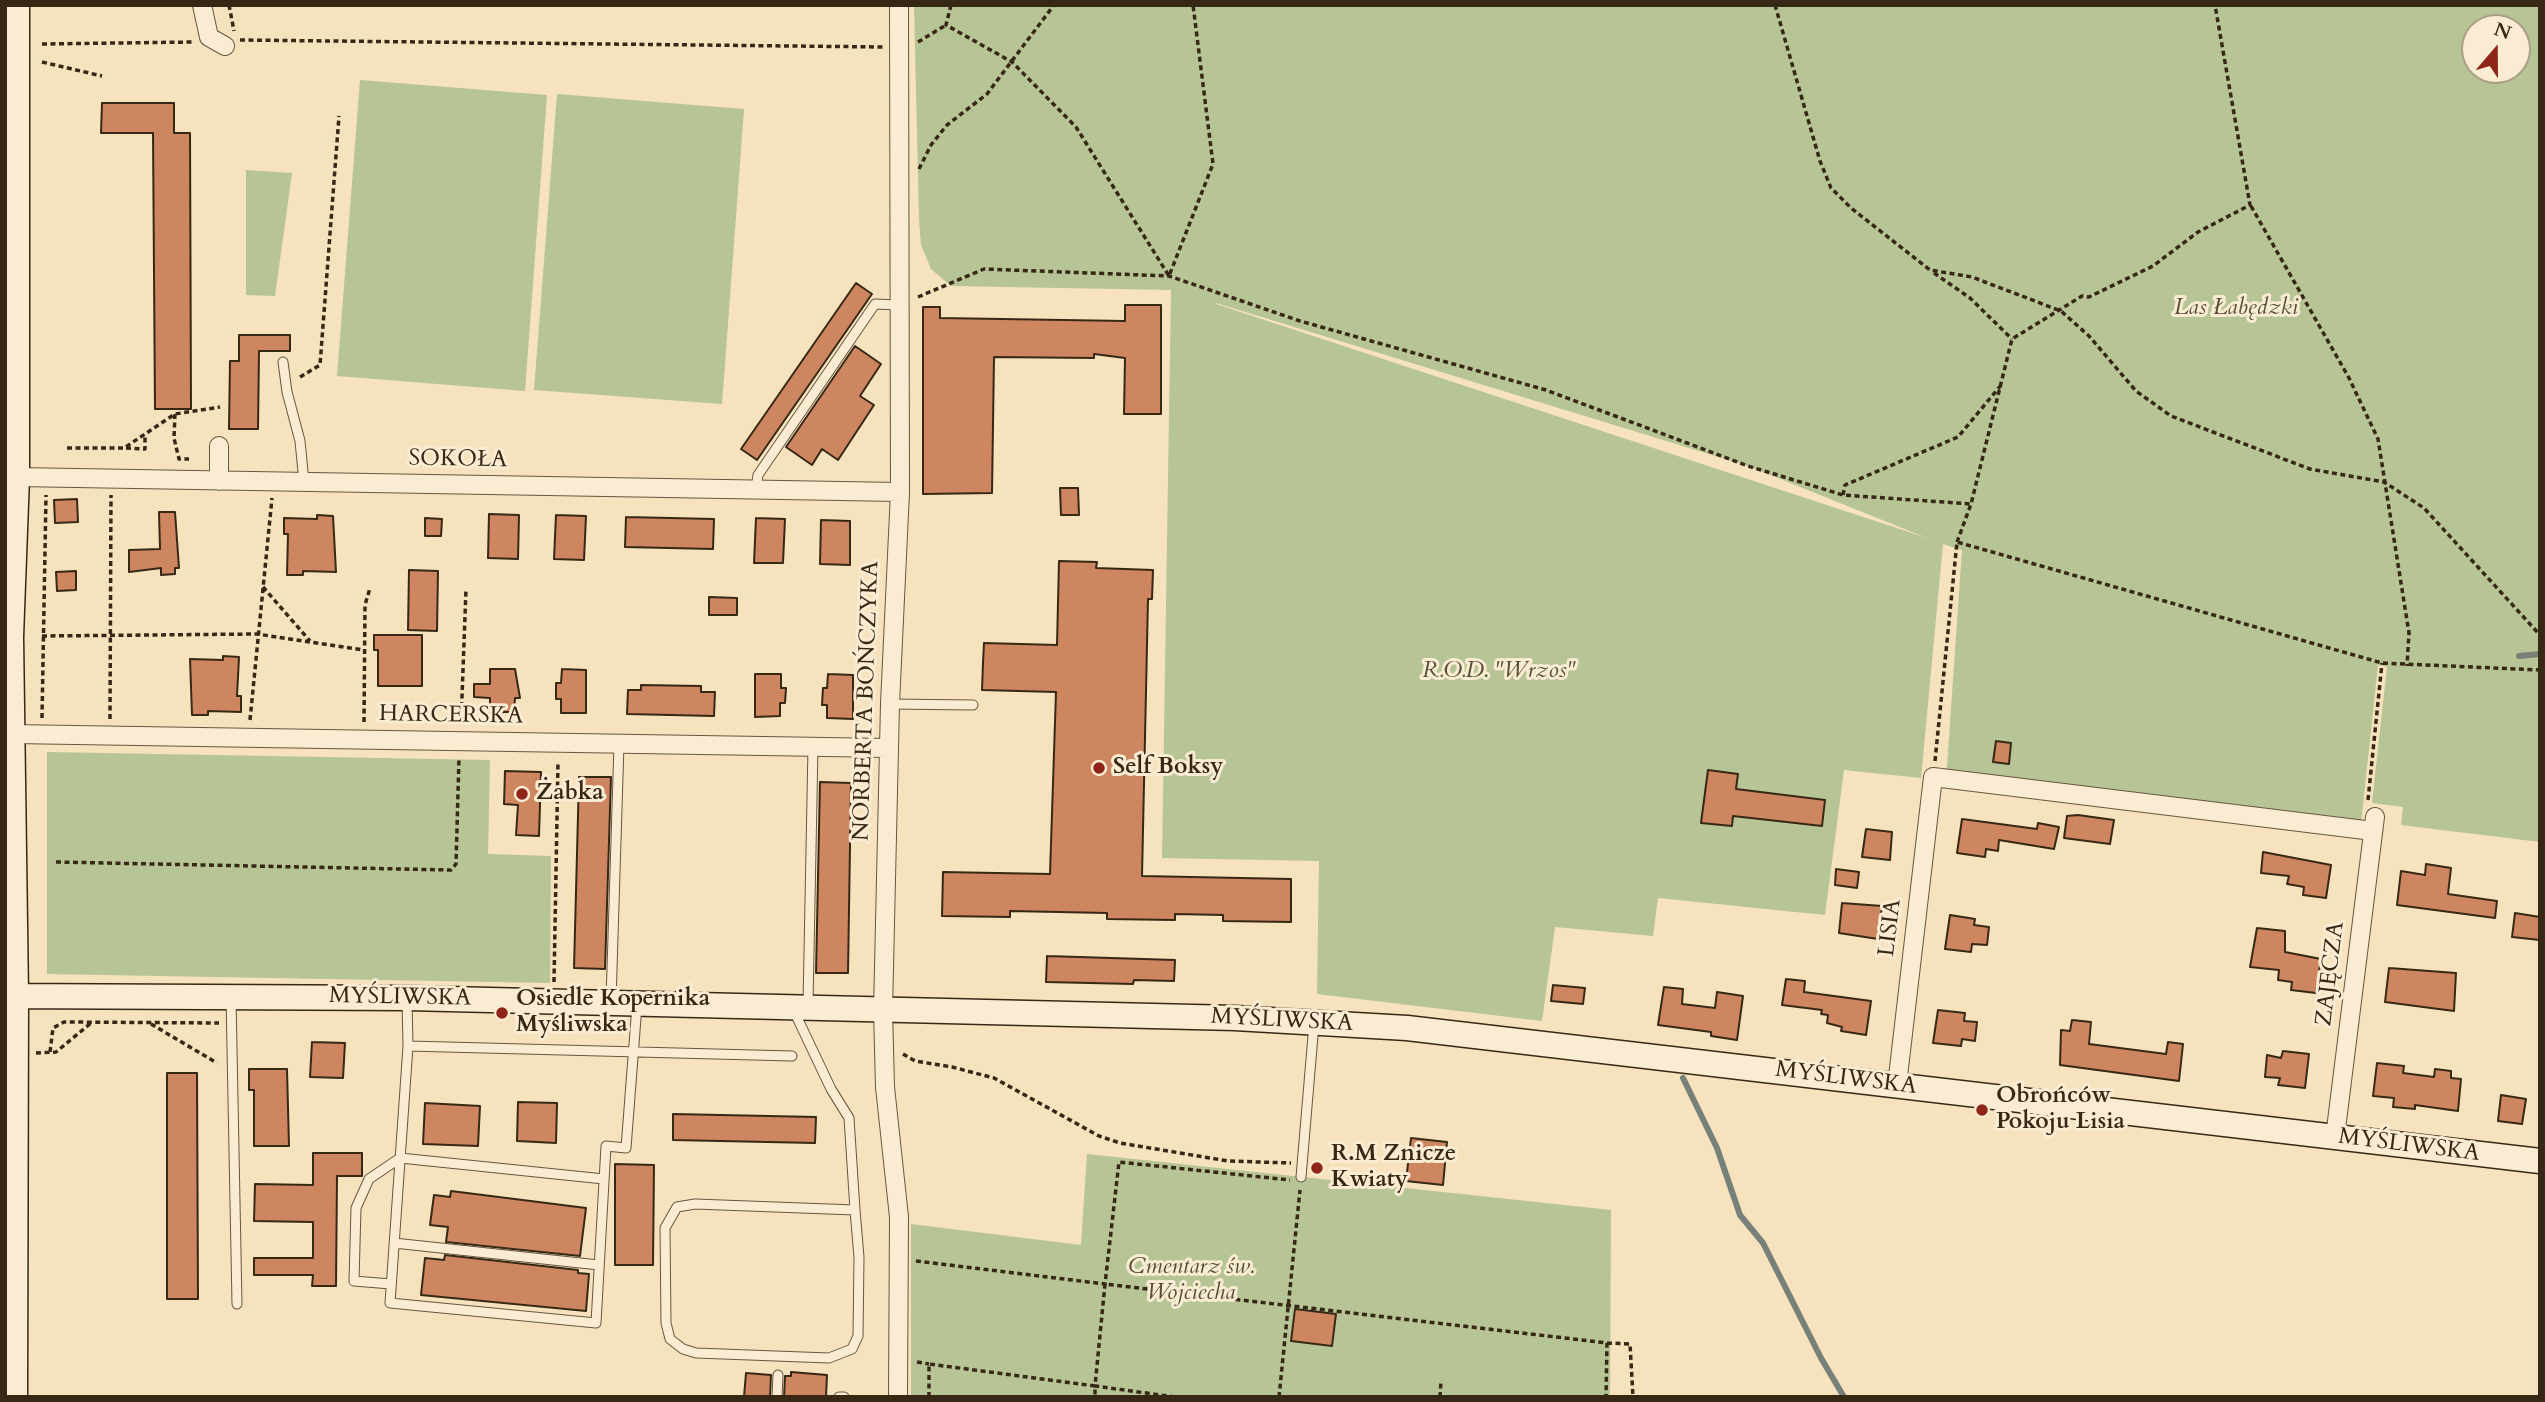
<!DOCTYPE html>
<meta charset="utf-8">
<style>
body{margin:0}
#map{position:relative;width:2545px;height:1402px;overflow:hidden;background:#f6e2bc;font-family:Cardo,serif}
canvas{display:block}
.frame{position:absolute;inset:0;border:7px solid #372816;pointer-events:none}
.north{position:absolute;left:2461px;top:14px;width:70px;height:70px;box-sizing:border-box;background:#f9ecd3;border:2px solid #ab9e87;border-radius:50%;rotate:20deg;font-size:19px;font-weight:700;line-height:28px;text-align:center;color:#372816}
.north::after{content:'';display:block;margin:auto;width:24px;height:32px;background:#8f2418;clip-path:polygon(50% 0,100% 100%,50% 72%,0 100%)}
</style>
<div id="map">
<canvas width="2545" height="1402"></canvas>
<div class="frame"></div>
<div class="north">N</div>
</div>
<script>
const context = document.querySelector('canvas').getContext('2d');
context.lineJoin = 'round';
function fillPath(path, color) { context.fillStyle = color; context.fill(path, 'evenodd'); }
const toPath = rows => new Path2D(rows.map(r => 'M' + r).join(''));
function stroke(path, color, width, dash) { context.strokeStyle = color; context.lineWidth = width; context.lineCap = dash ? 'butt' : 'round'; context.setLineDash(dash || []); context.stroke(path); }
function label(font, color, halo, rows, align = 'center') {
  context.font = font + ' Cardo,serif'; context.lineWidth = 6; context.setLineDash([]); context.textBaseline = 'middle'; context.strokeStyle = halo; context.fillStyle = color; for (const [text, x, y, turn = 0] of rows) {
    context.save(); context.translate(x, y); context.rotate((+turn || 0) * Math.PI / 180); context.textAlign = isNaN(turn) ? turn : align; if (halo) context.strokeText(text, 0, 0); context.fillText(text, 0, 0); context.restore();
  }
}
fillPath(toPath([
 [914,5,2540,5,2540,842,2401,825,2403,807,2372,803,2387,667,2378,665,2360,833,1946,781,1962,550,1943,544,1921,778,1844,770,1825,915,1658,898,1653,936,1555,927,1542,1021,1317,994,1319,861,1162,858,1171,290,951,286,931,269,921,245,919,219],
 [2475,28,2517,28,2517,70,2475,70],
 [1216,303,1748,466,1927,538,1216,304],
 [360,80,547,95,525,391,337,376],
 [557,94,744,109,722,404,534,390],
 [246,170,292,173,275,296,246,295],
 [47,752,490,760,488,854,551,856,550,983,47,974],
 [1087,1154,1611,1210,1610,1397,911,1397,911,1224,1081,1245]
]), '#b6c496');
stroke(toPath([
 [2519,656,2540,654],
 [1683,1078,1717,1148,1740,1215,1763,1243,1821,1358,1844,1397]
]), '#78807a', 6);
const building = toPath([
 [102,103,174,103,174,133,190,133,191,409,155,409,153,133,101,133,102,103],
 [856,283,872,294,757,460,741,449,856,283],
 [1125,305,1161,305,1161,414,1124,414,1125,358,1094,354,1094,358,994,357,992,493,923,494,923,307,940,307,940,318,1125,321,1125,305],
 [239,335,290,335,290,351,259,351,258,429,229,429,230,361,239,361,239,335],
 [855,346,881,364,860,396,874,405,838,460,822,449,812,465,786,447,855,346],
 [1060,488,1078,488,1079,515,1061,515,1060,488],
 [77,499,78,522,55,523,54,500,77,499],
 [159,512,175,512,179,568,175,568,175,574,161,575,161,568,129,572,129,550,160,549,159,512],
 [489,514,519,515,518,559,488,558,489,514],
 [317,515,333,516,336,572,303,571,303,575,287,575,288,534,284,534,284,518,317,519,317,515],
 [556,515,586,516,584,560,554,559,556,515],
 [626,517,714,519,713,549,625,547,626,517],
 [425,518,442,519,441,536,425,536,425,518],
 [756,518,785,519,783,563,754,563,756,518],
 [821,520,850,521,850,565,820,564,821,520],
 [1059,561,1097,562,1096,568,1153,570,1152,599,1148,599,1142,876,1291,879,1291,922,1223,921,1223,915,1175,914,1175,920,1107,919,1107,913,1010,911,1010,917,942,916,943,872,1050,874,1056,692,982,690,983,663,984,643,1057,645,1059,561],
 [409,570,438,571,437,631,408,630,409,570],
 [76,571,76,590,57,591,56,572,76,571],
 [709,597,737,598,737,615,709,615,709,597],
 [374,635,422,635,422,686,378,686,378,650,374,650,374,635],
 [223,656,239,657,237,696,241,696,241,712,208,711,208,715,192,715,190,659,223,660,223,656],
 [490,669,515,669,520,698,515,698,514,712,490,712,490,698,474,697,474,684,490,684,490,669],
 [562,669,586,670,586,713,561,713,561,699,556,699,556,683,561,683,562,669],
 [755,674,781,674,781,688,786,688,785,703,780,703,780,716,755,717,755,674],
 [828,674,853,675,853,719,827,718,827,705,822,705,823,688,827,688,828,674],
 [641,685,701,686,701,692,715,692,714,716,627,714,628,690,641,690,641,685],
 [1996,741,2011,743,2009,764,1993,762,1996,741],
 [1708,770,1738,774,1736,789,1825,800,1822,826,1733,816,1732,826,1701,823,1708,770],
 [505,771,541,772,539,836,516,835,518,805,504,804,505,771],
 [579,777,611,777,605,969,574,968,579,777],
 [820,782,851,783,848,973,816,973,820,782],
 [2078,815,2114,820,2110,844,2064,838,2067,816,2078,815],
 [1962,819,2037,829,2038,823,2059,827,2054,849,1999,840,1998,851,1986,849,1985,857,1957,853,1962,819],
 [1866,829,1892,832,1890,860,1862,857,1866,829],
 [2263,852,2331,865,2326,898,2303,895,2304,887,2287,884,2289,876,2261,873,2263,852],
 [2426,864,2451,868,2448,894,2497,901,2495,918,2397,905,2401,871,2425,875,2426,864],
 [1836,869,1859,872,1857,888,1835,885,1836,869],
 [1842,903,1882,906,1878,939,1839,933,1842,903],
 [2515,913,2540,917,2540,940,2512,937,2515,913],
 [1950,915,1975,919,1974,925,1989,927,1987,945,1972,944,1971,952,1945,949,1950,915],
 [2257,928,2285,931,2285,952,2321,959,2316,993,2291,990,2292,982,2278,980,2279,970,2250,967,2257,928],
 [1047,956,1175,960,1174,981,1134,980,1133,984,1046,982,1047,956],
 [2389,968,2456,973,2454,1011,2385,1002,2389,968],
 [1786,979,1805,981,1804,992,1871,1001,1866,1035,1841,1031,1842,1027,1827,1023,1828,1015,1821,1014,1822,1010,1782,1005,1786,979],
 [1553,985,1585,988,1583,1004,1551,1001,1553,985],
 [1664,987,1683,989,1682,1004,1715,1008,1717,992,1743,996,1737,1040,1711,1036,1711,1032,1658,1025,1664,987],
 [1938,1010,1965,1013,1964,1021,1977,1022,1975,1041,1962,1039,1961,1046,1933,1043,1938,1010],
 [2072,1020,2091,1022,2089,1044,2166,1054,2168,1042,2183,1044,2179,1081,2060,1065,2061,1030,2070,1031,2072,1020],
 [312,1042,345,1043,343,1078,310,1077,312,1042],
 [2283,1051,2309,1054,2305,1088,2278,1085,2280,1078,2265,1077,2267,1055,2281,1058,2283,1051],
 [2377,1063,2404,1066,2403,1073,2434,1077,2435,1069,2451,1071,2451,1078,2461,1079,2458,1111,2415,1105,2415,1109,2393,1107,2394,1098,2373,1096,2377,1063],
 [249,1069,287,1069,289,1146,254,1146,254,1090,249,1090,249,1069],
 [167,1073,197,1073,198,1299,167,1299,167,1073],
 [2501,1095,2526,1099,2522,1124,2498,1121,2501,1095],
 [518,1102,557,1103,556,1143,517,1141,518,1102],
 [425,1103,480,1106,478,1146,423,1144,425,1103],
 [673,1114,816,1117,815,1143,673,1140,673,1114],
 [1411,1138,1447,1142,1443,1185,1406,1181,1411,1138],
 [313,1153,362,1153,362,1176,337,1176,336,1286,312,1286,313,1275,254,1275,254,1258,313,1258,313,1222,254,1221,255,1184,313,1185,313,1153],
 [615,1164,654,1165,653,1265,615,1265,615,1164],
 [451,1191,586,1208,580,1256,446,1242,448,1227,430,1225,434,1195,450,1197,451,1191],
 [445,1255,578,1270,578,1273,589,1274,586,1311,421,1295,425,1258,444,1260,445,1255],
 [1295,1309,1336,1314,1332,1346,1291,1341,1295,1309],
 [791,1372,827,1375,826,1397,784,1397,785,1376,791,1376,791,1372],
 [746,1373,771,1375,770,1397,744,1397,746,1373]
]);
fillPath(building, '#cd8660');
stroke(building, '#372816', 2);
const lane = toPath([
 [283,362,287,392,300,441,304,482],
 [756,489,758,475,875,304,898,305],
 [890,704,973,705],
 [231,997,237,1304],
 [407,1000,408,1046,792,1056],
 [611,1001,619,744],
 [808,1004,813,747],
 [793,1009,831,1089,849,1118,855,1210,859,1257,858,1336,852,1349,829,1358,696,1353,683,1349,670,1339,666,1323,665,1228,677,1207,695,1204,855,1210],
 [408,1046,390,1303,596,1323,606,1146,626,1148,637,1005],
 [1301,1177,1314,1024],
 [394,1243,599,1265],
 [391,1284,354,1281,356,1208,369,1179,400,1158,604,1179],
 [777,1397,778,1375],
 [839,1397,844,1397]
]);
const street = toPath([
 [202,5,209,37,225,46],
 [17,477,900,492],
 [219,481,219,446],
 [12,734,888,748],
 [1897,1085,1933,777,2373,831],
 [2335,1137,2375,817],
 [898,1397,899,1217,885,1087,883,1011,890,704,900,492,899,5]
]);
const secondary = toPath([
 [5,996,407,998,1235,1018,1407,1028,2540,1161],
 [15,1397,16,996,11,637,17,477,17,5]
]);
stroke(lane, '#675640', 11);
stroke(street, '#675640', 20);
stroke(secondary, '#372816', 27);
stroke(toPath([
 [229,5,234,31],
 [951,5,946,25,1012,62,1076,127,1169,276,1213,164,1193,5],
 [1775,5,1820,161,1831,188,1851,208,1930,270,1972,277,2061,311,2089,336,2136,391,2171,416,2310,469,2384,482,2424,508,2540,635],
 [240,40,883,47],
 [918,42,946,25],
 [42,44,194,42],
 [42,62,102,76],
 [919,169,931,145,947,125,987,94,1054,5],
 [2251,206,2349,378,2378,439,2409,633,2407,666],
 [1934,273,1970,298,2012,339],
 [918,297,984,269,1169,276,1300,321,1546,390,1748,466,1843,495,1971,504],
 [300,377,320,365,339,116],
 [175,414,174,438,179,459,189,459],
 [67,448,124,448,175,414,220,407],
 [126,448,145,449,145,434],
 [1843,495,1845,485,1958,437,2002,384],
 [1957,542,1971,504,2012,339,2082,296,2089,297,2153,266,2198,232,2250,205,2215,5],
 [263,587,310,641],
 [42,636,257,634,363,650],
 [42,718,46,495],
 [110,719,111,495],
 [250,720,272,498],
 [364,722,365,605,370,588],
 [461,724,466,589],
 [1935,761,1957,542,2382,663,2540,670],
 [2368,800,2382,663],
 [56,862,451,870,456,864,459,757],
 [554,982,558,762],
 [151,1024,217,1063],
 [50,1052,53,1028,64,1022,219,1023],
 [36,1053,56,1052,91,1023],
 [903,1054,915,1061,952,1067,994,1078,1099,1136,1120,1143,1228,1161,1291,1163],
 [916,1261,1105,1284,1119,1162,1290,1180],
 [1607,1343,1630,1344,1633,1397],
 [917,1362,929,1364],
 [929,1397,929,1364,1095,1386,1095,1397],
 [1175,1397,1095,1386,1105,1284,1607,1343,1606,1397],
 [1279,1397,1300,1190],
 [1440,1397,1441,1380]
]), '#372816', 3.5, [5, 3.5]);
stroke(lane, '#f9ecd3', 9);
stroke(street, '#f9ecd3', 18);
stroke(secondary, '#f9ecd3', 24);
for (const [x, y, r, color] of [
 [1099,768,7,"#8f2418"],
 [522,794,7,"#8f2418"],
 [502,1013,7,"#8f2418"],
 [1982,1110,7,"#8f2418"],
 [1317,1168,7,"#8f2418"]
]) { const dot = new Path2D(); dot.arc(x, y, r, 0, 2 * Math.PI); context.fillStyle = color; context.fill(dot); stroke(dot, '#f9ecd3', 2.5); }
label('italic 23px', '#574f36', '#f9ecd3', [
 ["Las Łabędzki",2236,309],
 ["R.O.D. \"Wrzos\"",1499,672],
 ["Cmentarz św.",1191,1268],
 ["Wojciecha",1191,1294]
]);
label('23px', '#372816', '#f9ecd3', [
 ["SOKOŁA",458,460,1],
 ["NORBERTA BOŃCZYKA",867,701,-88],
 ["HARCERSKA",451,716,1],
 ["LISIA",1891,928,-83],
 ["ZAJĘCZA",2331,974,-83],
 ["MYŚLIWSKA",400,998,1],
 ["MYŚLIWSKA",1282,1021,3],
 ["MYŚLIWSKA",1846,1079,7],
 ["MYŚLIWSKA",2409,1146,7]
]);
label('bold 23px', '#372816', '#f9ecd3', [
 ["Self Boksy",1113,768],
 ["Żabka",536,794],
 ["Osiedle Kopernika",516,1000],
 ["Myśliwska",516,1026],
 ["Obrońców",1996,1097],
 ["Pokoju Lisia",1996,1123],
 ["R.M Znicze",1331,1155],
 ["Kwiaty",1331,1181]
], 'left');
</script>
